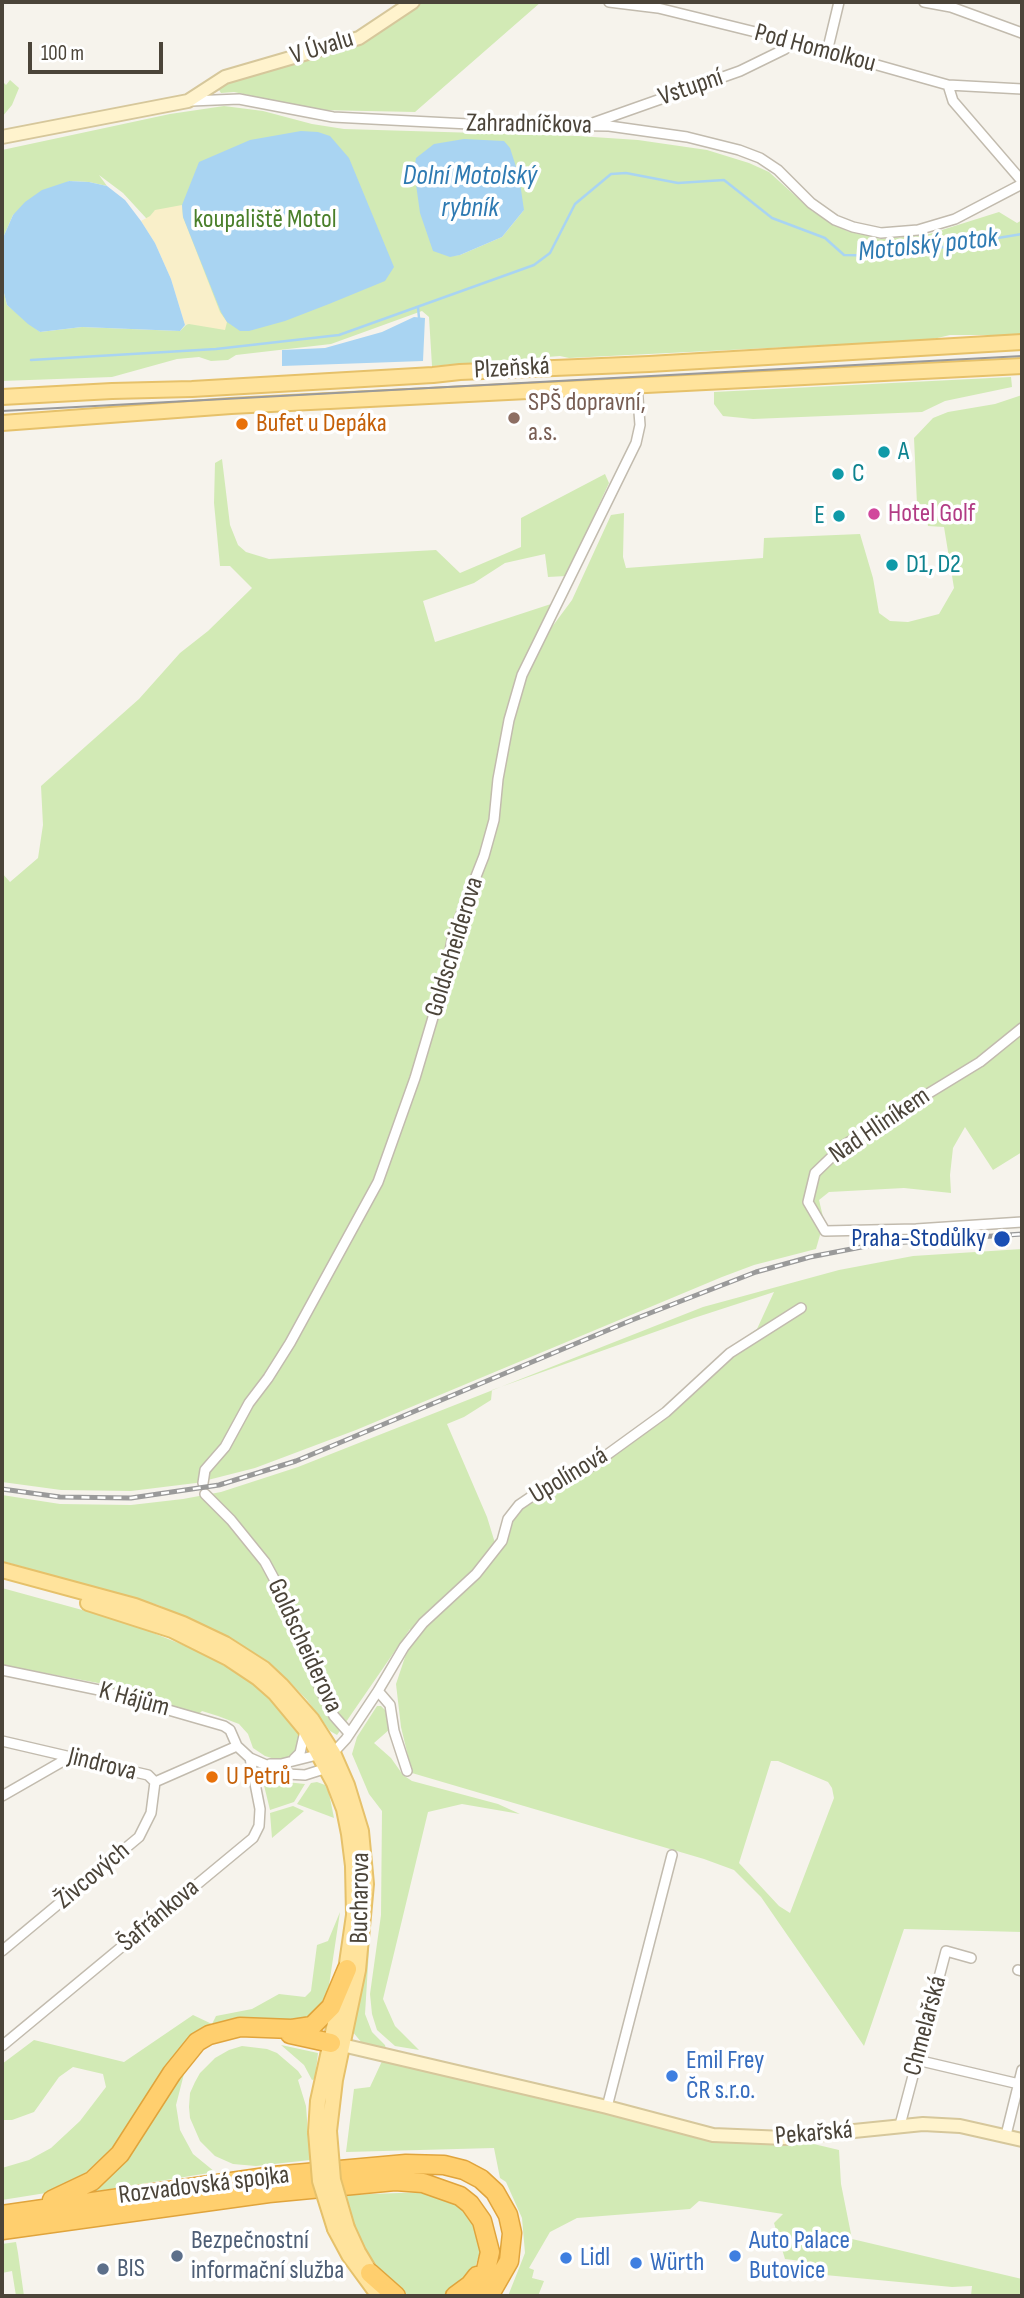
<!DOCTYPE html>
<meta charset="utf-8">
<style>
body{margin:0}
#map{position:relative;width:1024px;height:2298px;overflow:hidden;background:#f6f3ec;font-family:"Sofia Sans Condensed",sans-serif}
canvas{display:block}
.frame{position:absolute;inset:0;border:4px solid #4b4439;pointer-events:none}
.scale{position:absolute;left:28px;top:42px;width:135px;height:32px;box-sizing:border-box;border:4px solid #4b4439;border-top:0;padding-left:9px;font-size:21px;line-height:24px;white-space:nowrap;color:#4b4439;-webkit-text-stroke:5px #fff;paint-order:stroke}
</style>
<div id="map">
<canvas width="1024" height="2298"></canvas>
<div class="frame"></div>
<div class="scale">100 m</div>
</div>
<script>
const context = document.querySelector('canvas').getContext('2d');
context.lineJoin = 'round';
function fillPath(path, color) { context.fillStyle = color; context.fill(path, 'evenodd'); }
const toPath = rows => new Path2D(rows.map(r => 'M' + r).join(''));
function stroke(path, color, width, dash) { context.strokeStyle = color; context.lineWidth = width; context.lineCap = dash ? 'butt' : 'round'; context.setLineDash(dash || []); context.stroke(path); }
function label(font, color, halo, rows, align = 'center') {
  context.font = font + ' "Sofia Sans Condensed",sans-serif'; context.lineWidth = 7; context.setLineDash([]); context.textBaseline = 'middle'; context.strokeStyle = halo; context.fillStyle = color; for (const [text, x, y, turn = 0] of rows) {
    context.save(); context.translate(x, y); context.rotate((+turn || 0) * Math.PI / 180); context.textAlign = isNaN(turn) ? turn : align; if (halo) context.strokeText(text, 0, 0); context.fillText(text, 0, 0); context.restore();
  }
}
fillPath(toPath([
 [421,2,541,2,415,112,318,110,234,92,221,93,219,90,221,86,237,78,372,37],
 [10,80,19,88,12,105,2,117,2,81,6,85],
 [224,106,263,111,312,124,344,129,578,136,638,140,707,150,749,163,769,172,812,211,847,231,881,239,926,235,999,212,1017,223,1022,220,1022,335,950,335,929,340,569,358,560,356,432,366,429,317,422,311,331,344,236,355,228,360,211,361,199,357,177,359,112,377,2,381,2,285,7,305,40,332,82,327,180,331,188,323,168,260,146,218,123,193,99,175,107,186,89,182,69,181,13,215,2,240,2,150,170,114],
 [524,210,502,237,460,255,450,256],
 [1011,377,1012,387,945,401,922,412,753,419,723,416,714,404,714,392],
 [1022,395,1022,1152,993,1170,965,1127,953,1148,950,1175,951,1193,904,1188,829,1192,819,1200,824,1221,816,1249,754,1265,722,1277,356,1430,255,1468,196,1483,131,1491,61,1490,2,1482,2,873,10,882,38,858,43,825,41,786,139,699,180,653,208,631,252,588,230,566,220,566,214,503,215,463,222,459,230,525,238,545,246,552,269,559,436,550,460,573,521,547,521,518,605,474,609,483,566,576,548,577,545,554,505,563,474,583,423,601,435,642,551,604,520,674,519,693,543,639,572,600,611,515,624,513,623,557,626,568,763,558,764,538,860,534,873,578,879,613,890,621,908,622,939,614,954,588,944,527,928,526,926,504,917,504,914,438,933,418,948,412,995,404],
 [1022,1249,1022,1932,904,1929,864,2046,761,1897,734,1870,704,1859,412,1773,401,1727,396,1684,405,1657,416,1636,410,1629,337,1735,330,1731,307,1700,284,1676,236,1641,158,1605,2,1561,2,1495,60,1504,131,1505,183,1499,221,1492,298,1467,703,1307,839,1270,913,1256],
 [774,1292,757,1329,721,1354,663,1410,590,1463,542,1486,504,1519,497,1543,495,1543,487,1517,447,1424,464,1417,491,1400,492,1390,694,1318],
 [771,1761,778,1761,828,1782,832,1788,834,1798,790,1913,779,1906,739,1863],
 [2,1588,126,1622,203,1653,240,1675,272,1699,300,1735,296,1752,287,1760,278,1760,265,1756,253,1748,248,1734,239,1724,218,1716,202,1711,199,1714,98,1683,2,1665],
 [377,1706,381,1706,385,1710,390,1729,374,1743,391,1758,403,1775,412,1781,498,1804,520,1814,462,1804,428,1812,383,1999,395,2026,419,2050,395,2046,377,2030,372,2014,370,1994,381,1915,382,1811,369,1794,352,1754,357,1737],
 [263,1773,286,1782,305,1784,294,1802,270,1810,262,1777],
 [317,1782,325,1785,329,1793,334,1818,297,1804,311,1783],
 [293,1806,304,1811,272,1838,270,1813],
 [340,1912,328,1992,325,2001,310,2022,246,2018,212,2024,193,2037,162,2073,114,2146,80,2178,52,2192,2,2200,2,2168,29,2160,51,2148,80,2121,106,2087,103,2074,73,2067,59,2077,34,2112,12,2120,2,2120,2,2064,34,2040,124,2062,193,2015,212,2024,216,2016,252,2009,279,1994,305,1997,311,1991,317,1945,328,1941],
 [371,1917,365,2014,372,2032,385,2045,386,2049,362,2043,352,2031,363,1980],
 [281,2045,318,2053,315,2079,312,2080,304,2065],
 [242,2046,267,2049,277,2053,298,2071,302,2077,298,2080,306,2106,310,2160,256,2166,233,2164,215,2156,200,2141,190,2118,189,2107,190,2093,195,2082,200,2073,215,2058,229,2050],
 [383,2059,706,2139,751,2144,801,2141,839,2150,841,2184,852,2239,1022,2279,1022,2296,971,2296,972,2286,952,2287,804,2273,801,2261,785,2259,774,2223,783,2214,699,2201,690,2209,577,2218,550,2232,529,2268,534,2270,532,2278,544,2281,538,2296,508,2296,525,2253,522,2218,506,2182,500,2178,494,2148,346,2152,354,2089,370,2087],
 [185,2070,176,2105,180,2130,193,2154,215,2172,92,2192],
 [427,2192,461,2204,473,2217,481,2240,480,2253,473,2273,450,2294,443,2296,411,2296,398,2290,376,2266,353,2227,343,2195],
 [16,2242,18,2253,24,2296,16,2296,12,2271,2,2273,2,2244]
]), '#d2eab5');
fillPath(toPath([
 [182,205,183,217,220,312,227,322,225,330,189,324,185,325,171,279,155,243,141,221,150,216,155,210]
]), '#f9efc9');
fillPath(toPath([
 [301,131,318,132,330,136,349,158,394,267,385,281,329,304,285,321,249,331,240,331,227,322,221,312,183,217,182,205,199,162,250,140],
 [464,139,504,141,510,148,519,176,524,210,502,237,460,255,450,257,433,251,420,213,414,170,416,158,434,144],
 [69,181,89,182,107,186,125,200,141,221,155,243,171,279,185,325,180,331,82,327,40,332,28,324,7,305,2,285,2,240,13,215,25,202,42,190],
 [414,317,425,318,423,361,282,366,282,350,325,348,382,332]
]), '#a9d4f2');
stroke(toPath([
 [418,307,419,318],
 [31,360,216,349,339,335,534,265,550,253,575,204,611,174,626,173,678,183,724,180,772,218,825,238,844,255,889,256,1022,234]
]), '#a9d4f2', 2.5);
const street = toPath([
 [609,2,658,8,792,41,948,85,1022,89],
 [924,2,951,7,1022,33],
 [827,52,839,2],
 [948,85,953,101,1022,181],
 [191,101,239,99,333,117,469,124,609,126,687,137,739,150,760,158,778,170,811,203,835,220,853,227,881,233,918,230,955,219,1022,184],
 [590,124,740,71,785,49,792,41],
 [1022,1028,980,1062,844,1145,815,1173,808,1202,825,1231,916,1229,1022,1222],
 [203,1483,205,1470,225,1447,249,1403,268,1378,290,1343,378,1182,415,1078,445,977,453,935,484,856,494,820,498,779,509,720,522,675,636,443,640,425,637,386],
 [205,1494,231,1520,265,1562,292,1612,321,1691,334,1716,349,1733],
 [2,1670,99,1690,224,1726,230,1730,237,1746,250,1758,287,1774,305,1775,327,1768,333,1753,346,1739,378,1691,404,1647,423,1623,476,1574,502,1541,508,1519,519,1505,544,1488,586,1470,666,1412,730,1353,801,1308],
 [378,1691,390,1705,394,1731,407,1771],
 [2,1741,148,1775,155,1782],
 [294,1759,300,1753,305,1731],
 [270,1764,281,1764,321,1754],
 [155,1782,237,1746],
 [2,1796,70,1757],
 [2,1951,139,1837,151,1813,155,1782],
 [1018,1970,1022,1971],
 [2,2046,253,1838,259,1826,260,1809,250,1758],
 [917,2060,1019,2084],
 [607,2107,672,1855],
 [900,2125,946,1951,971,1958],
 [1006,2135,1022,2070]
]);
const secondary = toPath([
 [2,137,188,101,225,77,359,38,413,2],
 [342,2045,607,2107,713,2135,785,2138,923,2124,960,2126,1022,2140]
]);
const primary = toPath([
 [2,397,112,391,192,389,433,375,460,372,649,364,1022,342],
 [2,423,231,406,1022,366],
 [2,1570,135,1606,183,1624,225,1644,264,1669,281,1685,312,1720,333,1753,347,1785,361,1831,366,1884,358,1970,335,2080,329,2131],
 [88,1603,172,1630,228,1658,258,1678,275,1693,305,1729,334,1783,344,1809,349,1834,353,1866,354,1915,345,1977],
 [316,2132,318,2101,341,1996],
 [347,2228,358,2252,376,2282],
 [335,2229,349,2255,379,2296]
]);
const highway = toPath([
 [290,2034,331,2043],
 [52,2200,92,2181,120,2154,172,2073,197,2042,209,2035,240,2027,292,2029,312,2026,331,2007,347,1969],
 [2,2215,273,2176,406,2164,444,2165,464,2170,481,2179,495,2192,508,2215,512,2233,509,2261,489,2296],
 [2,2230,269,2193,395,2181,423,2183,460,2196,470,2204,482,2221,490,2252,485,2274,473,2296],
 [370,2273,396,2296],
 [455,2296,470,2285,477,2276]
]);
stroke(street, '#c2bbae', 12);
stroke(secondary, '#d6c79b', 16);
stroke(primary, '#e6c16a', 18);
stroke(highway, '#e0a43c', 21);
stroke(street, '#fff', 9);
stroke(secondary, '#fff3cd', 12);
stroke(primary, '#ffe39c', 14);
stroke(highway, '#ffcf6e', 18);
stroke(toPath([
 [2,411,1022,356]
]), '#9a9a9a', 2);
const rail = toPath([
 [2,1489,60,1497,131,1498,219,1485,296,1461,632,1320,756,1272,810,1257,877,1244,1022,1234]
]);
stroke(rail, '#9a9a9a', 5);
stroke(rail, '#fff', 2.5, [8]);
const primaryBridge = toPath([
 [329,2131,333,2180,347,2228],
 [316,2132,320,2181,335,2229]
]);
stroke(primaryBridge, '#e6c16a', 18, []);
stroke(primaryBridge, '#ffe39c', 14);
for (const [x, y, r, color] of [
 [514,418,7,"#8d6e63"],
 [242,424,7,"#e8710a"],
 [884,452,7,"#0f9aa8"],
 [838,474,7,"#0f9aa8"],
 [874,514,7,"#d1479c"],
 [839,516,7,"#0f9aa8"],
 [892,565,7,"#0f9aa8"],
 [1002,1239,9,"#1a4fb4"],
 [212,1777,7,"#e8710a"],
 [672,2076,7,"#3f7fe0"],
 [177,2256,7,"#5c6f8a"],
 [735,2256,7,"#3f7fe0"],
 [566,2258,7,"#3f7fe0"],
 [636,2263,7,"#3f7fe0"],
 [103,2269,7,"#5c6f8a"]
]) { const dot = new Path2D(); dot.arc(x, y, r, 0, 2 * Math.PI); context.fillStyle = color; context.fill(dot); stroke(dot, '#fff', 2.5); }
label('26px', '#4b4439', '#fff', [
 ["V Úvalu",322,48,-17],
 ["Pod Homolkou",815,49,15],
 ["Vstupní",691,88,-19],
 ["Zahradníčkova",529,125,1],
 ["Plzeňská",512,369,-3],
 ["Goldscheiderova",455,947,-73],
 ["Nad Hliníkem",880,1126,-34],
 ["Upolínová",569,1476,-31],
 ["Goldscheiderova",304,1646,65],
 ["K Hájům",134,1700,15],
 ["Jindrova",102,1765,14],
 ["Živcových",93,1876,-40],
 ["Bucharova",361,1898,-89],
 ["Šafránkova",159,1916,-40],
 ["Chmelařská",926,2026,-75],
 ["Pekařská",814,2134,-5],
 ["Rozvadovská spojka",204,2186,-7]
]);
label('26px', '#4a7f2a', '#fff', [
 ["koupaliště Motol",265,220]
]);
label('26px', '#785e54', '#fff', [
 ["SPŠ dopravní,",528,403],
 ["a.s.",528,433]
], 'left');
label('26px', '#c56008', '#fff', [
 ["Bufet u Depáka",256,424],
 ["U Petrů",226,1777]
], 'left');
label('26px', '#0d838f', '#fff', [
 ["A",898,452],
 ["C",852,474],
 ["E",825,516,"right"],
 ["D1, D2",906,565]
], 'left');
label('26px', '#b23c85', '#fff', [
 ["Hotel Golf",888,514]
], 'left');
label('26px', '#164399', '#fff', [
 ["Praha-Stodůlky",986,1239]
], 'right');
label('26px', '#366cbe', '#fff', [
 ["Emil Frey",686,2061],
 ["ČR s.r.o.",686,2091],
 ["Auto Palace",749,2241],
 ["Butovice",749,2271],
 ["Lidl",580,2258],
 ["Würth",650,2263]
], 'left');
label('26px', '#4e5e75', '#fff', [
 ["Bezpečnostní",191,2241],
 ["informační služba",191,2271],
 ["BIS",117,2269]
], 'left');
label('italic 28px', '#2e7ab2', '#fff', [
 ["Dolní Motolský",470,177],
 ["rybník",470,209],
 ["Motolský potok",928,246,-6]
]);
</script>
